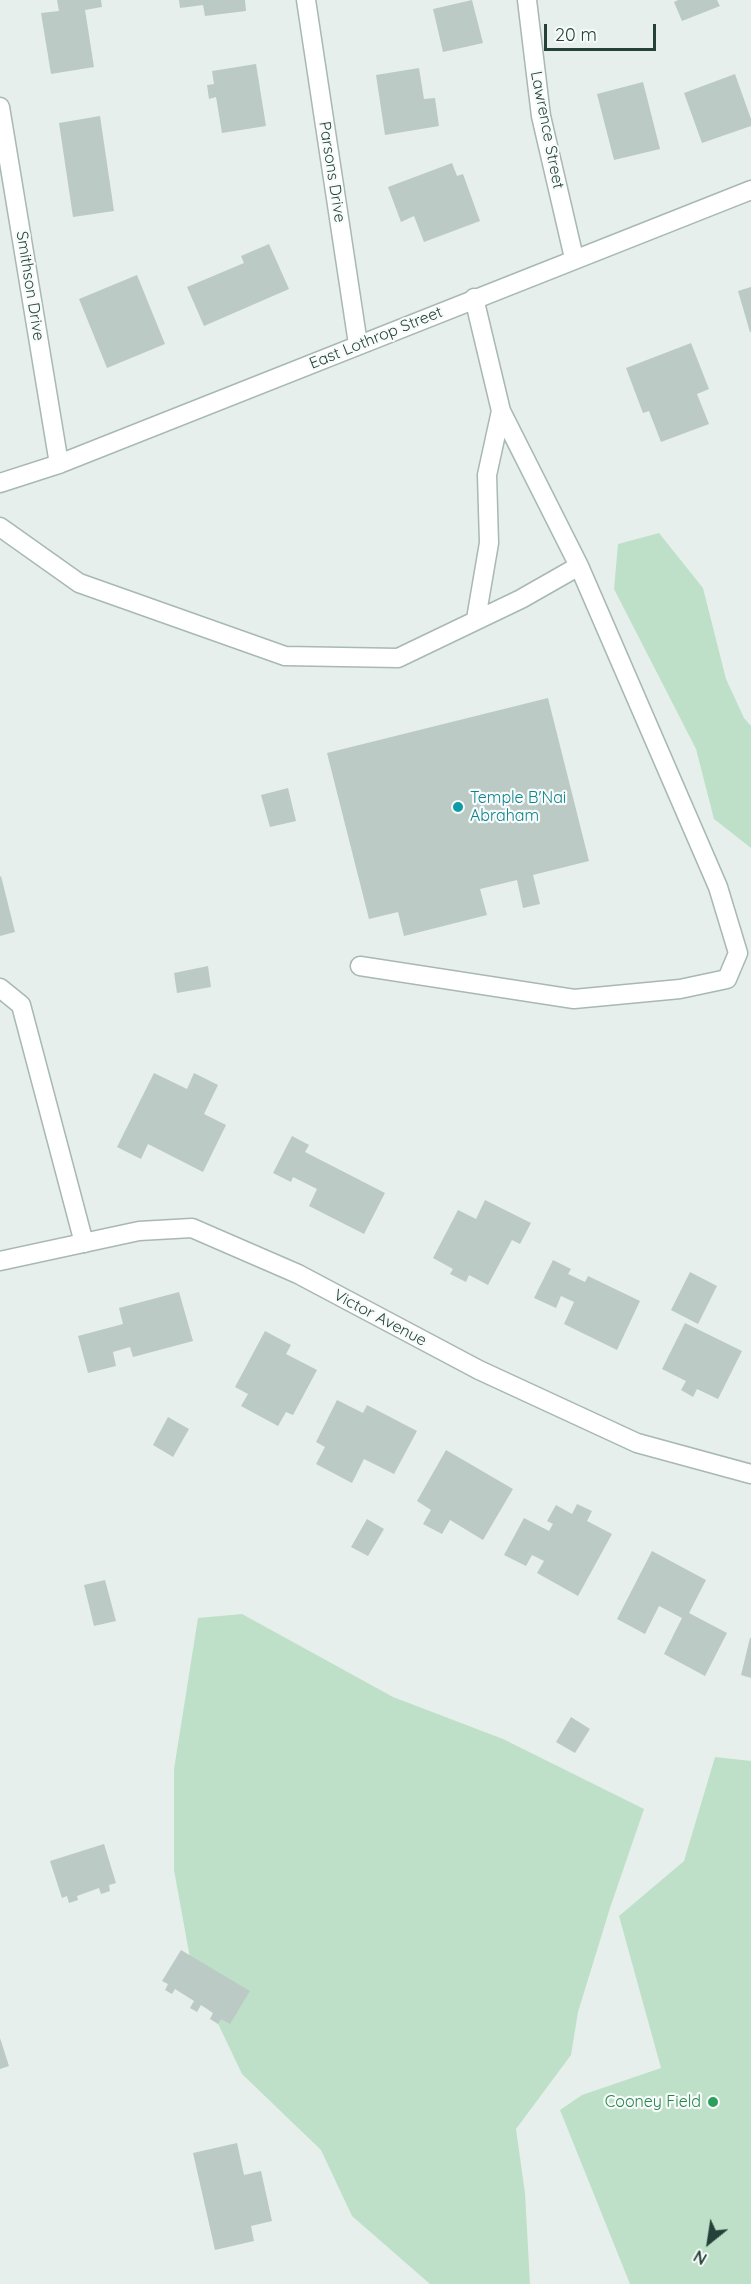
<!DOCTYPE html>
<style>
body{margin:0}
#map{position:relative;width:751px;height:2284px;overflow:hidden;background:#e6efeb;font-family:Quicksand,sans-serif}
canvas{display:block}
.north{position:absolute;left:679px;top:2212px;width:60px;height:60px;-webkit-text-stroke:4px #f7fbf9;paint-order:stroke;rotate:210deg;font-size:16px;font-weight:700;line-height:24px;text-align:center;color:#24423a}
.north::after{content:'';display:block;margin:auto;width:21px;height:27px;background:#24423a;clip-path:polygon(50% 0,100% 100%,50% 72%,0 100%)}
.scale{position:absolute;left:544px;top:24px;width:112px;height:27px;box-sizing:border-box;border:3px solid #24423a;border-top:0;padding-left:8px;font-size:18px;line-height:21px;white-space:nowrap;color:#24423a;-webkit-text-stroke:4px #f7fbf9;paint-order:stroke}
</style>
<div id="map">
<canvas width="751" height="2284"></canvas>
<div class="north">N</div>
<div class="scale">20 m</div>
</div>
<script>
const context = document.querySelector('canvas').getContext('2d');
context.lineJoin = 'round';
function fillPath(path, color) { context.fillStyle = color; context.fill(path, 'evenodd'); }
const toPath = rows => new Path2D(rows.map(r => 'M' + r).join(''));
function stroke(path, color, width, dash) { context.strokeStyle = color; context.lineWidth = width; context.lineCap = dash ? 'butt' : 'round'; context.setLineDash(dash || []); context.stroke(path); }
function label(font, color, halo, rows, align = 'center') {
  context.font = font + ' Quicksand,sans-serif'; context.lineWidth = 4.5; context.setLineDash([]); context.textBaseline = 'middle'; context.strokeStyle = halo; context.fillStyle = color; for (const [text, x, y, turn = 0] of rows) {
    context.save(); context.translate(x, y); context.rotate((+turn || 0) * Math.PI / 180); context.textAlign = isNaN(turn) ? turn : align; if (halo) context.strokeText(text, 0, 0); context.fillText(text, 0, 0); context.restore();
  }
}
fillPath(toPath([
 [659,533,703,588,726,679,744,718,751,726,751,848,714,819,696,749,614,589,618,544],
 [242,1614,393,1697,503,1739,644,1809,610,1908,578,2012,571,2055,516,2129,525,2193,530,2284,430,2284,352,2216,321,2150,242,2074,192,1969,174,1870,174,1769,198,1618],
 [715,1757,751,1761,751,2284,630,2284,560,2110,582,2095,661,2068,619,1916,684,1861]
]), '#bfe0c8');
fillPath(toPath([
 [57,0,101,0,102,7,85,10,94,67,51,74,41,13,59,11],
 [179,0,245,0,246,11,205,16,203,5,180,8],
 [472,0,483,43,443,52,433,9],
 [678,0,717,0,720,6,682,21,674,2],
 [256,64,266,126,222,133,216,97,209,99,207,85,214,84,212,71],
 [419,68,424,99,435,98,439,126,385,135,376,75],
 [735,74,751,119,751,126,702,143,684,93],
 [643,82,660,149,614,160,597,94],
 [100,116,114,211,73,217,59,123],
 [452,163,457,176,463,174,480,221,424,242,414,216,401,222,388,187],
 [269,244,289,289,204,326,187,287,244,263,241,256],
 [137,275,165,344,107,368,79,299],
 [751,287,751,332,750,332,738,291],
 [691,343,709,389,697,394,709,424,661,442,649,411,643,413,626,368],
 [548,698,589,861,533,875,540,904,523,908,517,880,480,889,487,915,404,936,398,912,369,919,327,753],
 [288,788,296,821,270,827,261,795],
 [1,876,15,932,0,936,0,877],
 [208,966,211,987,177,993,174,973],
 [154,1073,187,1089,194,1073,218,1085,204,1114,226,1125,203,1172,148,1144,141,1159,117,1147],
 [292,1136,309,1145,305,1152,385,1193,364,1234,309,1206,317,1189,293,1177,291,1182,273,1173],
 [485,1200,531,1223,520,1244,512,1240,488,1285,469,1275,466,1282,450,1274,453,1269,433,1258,458,1210,476,1219],
 [553,1260,571,1269,568,1274,585,1282,588,1276,640,1301,617,1350,564,1324,574,1302,561,1296,556,1308,534,1298],
 [690,1272,717,1286,698,1324,671,1310],
 [179,1292,193,1341,133,1357,130,1347,113,1352,116,1366,88,1373,78,1336,123,1324,119,1308],
 [685,1323,742,1351,718,1399,697,1389,693,1397,681,1390,686,1381,662,1369],
 [265,1331,291,1345,286,1354,317,1370,293,1415,286,1412,278,1426,241,1406,248,1394,235,1387],
 [337,1400,363,1413,367,1405,417,1431,394,1474,364,1459,352,1483,316,1464,325,1447,316,1442],
 [168,1417,189,1429,173,1457,153,1445],
 [446,1450,513,1489,483,1540,450,1520,442,1534,423,1524,431,1510,417,1501],
 [577,1504,592,1511,587,1521,612,1534,578,1596,537,1573,544,1561,532,1555,526,1566,504,1555,524,1518,549,1531,553,1524,547,1521,556,1505,572,1514],
 [367,1519,384,1529,368,1556,351,1547],
 [652,1551,706,1580,689,1613,727,1633,705,1676,664,1654,682,1618,659,1606,645,1634,617,1619],
 [105,1580,116,1621,94,1626,84,1585],
 [750,1638,751,1638,751,1678,741,1675],
 [571,1717,590,1729,575,1753,556,1742],
 [104,1844,116,1883,109,1885,110,1891,101,1894,99,1888,77,1896,78,1900,69,1903,67,1896,62,1898,50,1861],
 [181,1950,250,1991,230,2024,221,2019,218,2024,210,2019,213,2013,201,2005,197,2012,190,2008,194,2001,175,1989,172,1994,165,1990,168,1984,162,1981],
 [0,2038,9,2066,0,2069],
 [237,2143,244,2175,261,2171,272,2221,251,2226,254,2241,215,2250,193,2153]
]), '#bbcac4');
const service = toPath([
 [474,298,501,411,579,566],
 [0,527,79,583,285,656,398,658,521,599,579,566,718,887,738,953,727,979,680,989,574,999,360,966],
 [476,619,489,543,487,475,501,411],
 [0,988,21,1005,84,1243]
]);
const minor = toPath([
 [306,0,358,344],
 [527,0,541,116,574,258],
 [0,107,59,464],
 [0,483,59,464,751,190],
 [0,1261,139,1231,192,1228,298,1274,479,1370,637,1443,751,1474]
]);
stroke(service, '#a8b8b2', 21);
stroke(minor, '#a8b8b2', 21);
stroke(service, '#fff', 18);
stroke(minor, '#fff', 18);
for (const [x, y, r, color] of [
 [458,807,6,"#0f9aa8"],
 [713,2102,6,"#2e9e5b"]
]) { const dot = new Path2D(); dot.arc(x, y, r, 0, 2 * Math.PI); context.fillStyle = color; context.fill(dot); stroke(dot, '#f7fbf9', 2); }
label('16px', '#24423a', '#f7fbf9', [
 ["Lawrence Street",547,130,79],
 ["Parsons Drive",332,172,81],
 ["Smithson Drive",30,286,81],
 ["East Lothrop Street",376,338,-22],
 ["Victor Avenue",380,1318,28]
]);
label('16px', '#0d838f', '#f7fbf9', [
 ["Temple B'Nai",470,798],
 ["Abraham",470,816]
], 'left');
label('16px', '#27864d', '#f7fbf9', [
 ["Cooney Field",701,2102]
], 'right');
</script>
